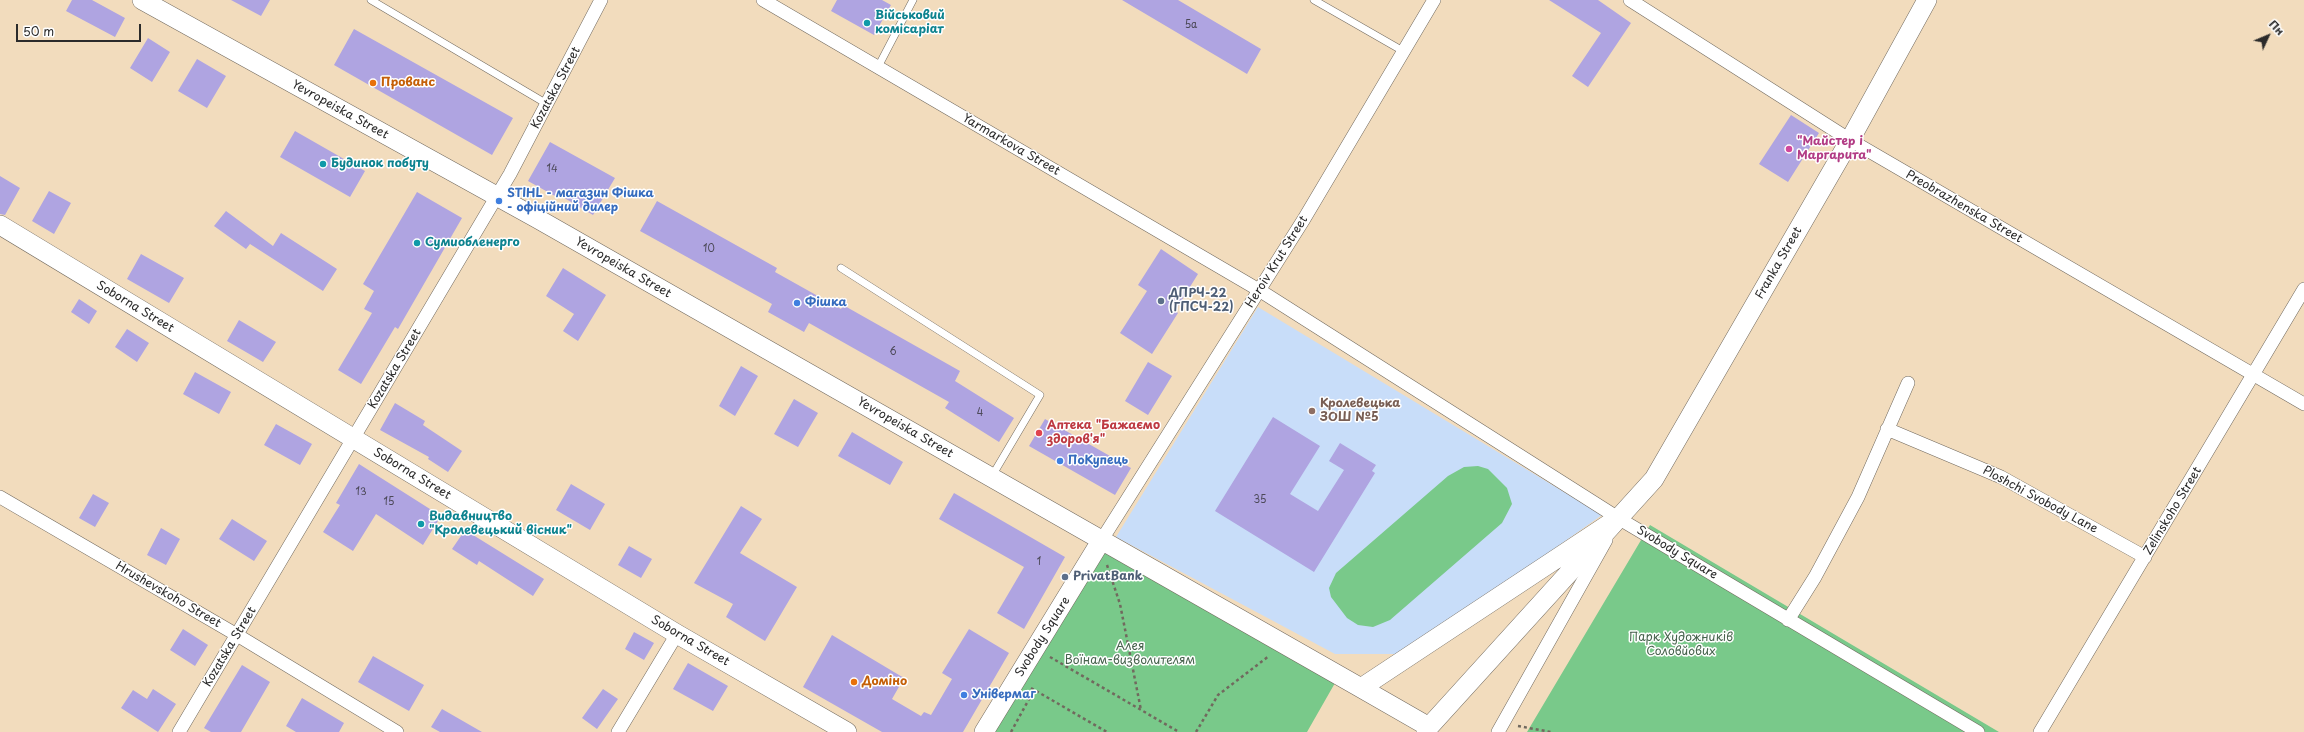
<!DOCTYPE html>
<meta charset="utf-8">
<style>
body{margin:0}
#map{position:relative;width:2304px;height:732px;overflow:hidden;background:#f2dcbd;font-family:"Playpen Sans",sans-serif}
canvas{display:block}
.north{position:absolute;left:2248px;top:16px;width:40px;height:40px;-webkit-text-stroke:3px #fff;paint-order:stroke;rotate:46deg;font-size:11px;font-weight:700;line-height:16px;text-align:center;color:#2b2b2b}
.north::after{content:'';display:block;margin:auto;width:14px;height:18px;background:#2b2b2b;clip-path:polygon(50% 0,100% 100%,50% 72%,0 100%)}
.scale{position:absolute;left:16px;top:24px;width:125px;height:18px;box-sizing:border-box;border:2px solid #2b2b2b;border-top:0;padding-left:5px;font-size:12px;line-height:14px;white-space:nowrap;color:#2b2b2b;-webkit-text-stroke:3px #fff;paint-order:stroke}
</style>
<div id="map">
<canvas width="2304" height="732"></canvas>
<div class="north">Пн</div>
<div class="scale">50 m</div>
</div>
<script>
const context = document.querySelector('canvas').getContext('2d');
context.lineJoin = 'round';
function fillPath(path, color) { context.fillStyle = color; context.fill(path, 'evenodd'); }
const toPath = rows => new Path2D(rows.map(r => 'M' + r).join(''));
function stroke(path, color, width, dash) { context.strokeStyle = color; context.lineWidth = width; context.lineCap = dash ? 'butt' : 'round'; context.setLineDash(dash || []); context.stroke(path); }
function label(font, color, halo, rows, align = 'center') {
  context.font = font + ' "Playpen Sans",sans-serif'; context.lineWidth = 3; context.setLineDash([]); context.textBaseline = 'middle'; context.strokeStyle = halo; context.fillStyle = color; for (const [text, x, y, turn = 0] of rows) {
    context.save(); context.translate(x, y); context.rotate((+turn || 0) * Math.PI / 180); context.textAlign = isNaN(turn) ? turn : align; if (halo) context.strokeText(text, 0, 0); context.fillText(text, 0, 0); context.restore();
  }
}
fillPath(toPath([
 [1258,307,1602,515,1405,654,1335,654,1116,537]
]), '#c8ddf9');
fillPath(toPath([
 [1478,466,1488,469,1507,488,1512,504,1502,523,1390,620,1373,627,1358,625,1347,618,1331,597,1329,588,1336,573,1448,476,1464,467],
 [1650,525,1999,732,1527,732],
 [1103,548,1335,683,1307,732,991,732]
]), '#79c98a');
fillPath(toPath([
 [72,0,92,0,125,18,115,37,66,11],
 [231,0,270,0,261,16],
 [837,0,882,0,891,5,874,35,831,11],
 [1122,0,1178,0,1261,49,1247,74],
 [1549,0,1598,0,1631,23,1588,87,1572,76,1601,33],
 [354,29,513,118,492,155,334,65],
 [148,38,170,52,152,82,130,68],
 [197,59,226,76,207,108,178,91],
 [1791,115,1819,133,1788,182,1759,164],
 [295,131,365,171,350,197,280,157],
 [550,142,615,178,593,215,556,193,555,196,528,181],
 [0,176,20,188,5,215,0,214],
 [49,191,71,203,54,234,32,221],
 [417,192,462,218,398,329,395,327,361,384,338,370,372,313,364,309,374,291,363,284],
 [657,201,777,268,775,272,841,309,843,305,960,371,955,381,1014,418,999,442,945,408,949,402,809,323,804,332,768,312,772,304,640,231],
 [226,211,273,246,281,233,337,269,323,291,250,244,246,249,214,226],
 [1161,249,1198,274,1175,311,1178,313,1152,354,1120,333,1147,291,1138,285],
 [141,254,184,278,169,303,127,279],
 [563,268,606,295,578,341,563,331,574,314,546,296],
 [79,299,97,311,89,324,71,312],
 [239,320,276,342,263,362,227,341],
 [127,329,149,343,137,362,115,347],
 [1148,362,1172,376,1148,415,1125,401],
 [741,366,758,376,735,416,719,406],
 [195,372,231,392,219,414,183,394],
 [794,399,818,413,798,447,774,434],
 [395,403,425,421,423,425,462,451,448,472,428,459,429,457,380,430],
 [1273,417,1320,446,1290,494,1318,511,1344,470,1329,461,1340,443,1376,465,1372,471,1375,473,1314,572,1215,511],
 [1045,419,1131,468,1115,495,1029,446],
 [276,424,312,444,300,465,264,445],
 [852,432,903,462,890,485,838,456],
 [359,464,441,516,423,545,376,514,353,551,323,532,340,505,336,503],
 [571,484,605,504,590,530,556,510],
 [954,493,1065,557,1024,629,997,613,1024,567,939,519],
 [93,494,109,503,95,527,79,518],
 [741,506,762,519,740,553,797,587,765,641,726,617,733,604,694,583],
 [232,519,267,541,254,561,219,539],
 [161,528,180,539,166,565,147,555],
 [465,530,544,579,533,596,479,561,477,565,452,549],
 [629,546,652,559,641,578,618,565],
 [183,629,208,645,195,666,170,650],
 [969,629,1009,653,963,732,882,732,803,687,832,635,904,678,892,699,921,716,924,712,931,715,952,679,942,673],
 [634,632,654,643,644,660,625,649],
 [373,656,424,685,409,711,358,682],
 [688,663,728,686,713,711,673,689],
 [242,665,270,682,241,732,211,732,204,728],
 [153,689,176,704,158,732,121,708,133,690,147,699],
 [603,689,618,699,597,729,582,718],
 [302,698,344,723,339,732,296,732,286,726],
 [442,709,482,732,440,732,431,727]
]), '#afa4e1');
const lane = toPath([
 [371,0,547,104],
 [1314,0,1403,51],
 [878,67,913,0],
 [841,268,1040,395,992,476]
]);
const street = toPath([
 [763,0,1259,290,1618,518,1978,732],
 [1630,0,1850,140,2304,404],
 [1887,429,2001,477,2145,557],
 [0,497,237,635,397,732],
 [1101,541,1304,219,1434,0],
 [1788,620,1815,577,1858,497,1908,383],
 [179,732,510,174,601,0],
 [618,732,677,634],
 [1498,732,1606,540],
 [2040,732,2304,289]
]);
const secondary = toPath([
 [142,0,538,219,1361,688,1618,518],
 [0,225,677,634,847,732],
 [1361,688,1429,727,1426,732],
 [1429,727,1654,479,1850,140,1927,0],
 [984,732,1101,541]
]);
stroke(lane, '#71695e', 8);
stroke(street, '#71695e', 14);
stroke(secondary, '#71695e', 20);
stroke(toPath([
 [1107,565,1120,604,1141,710],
 [1050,657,1179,732],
 [1031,688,1107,732],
 [1518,726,1551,732],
 [1011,732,1034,690],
 [1196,732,1218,695,1269,656]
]), '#71695e', 2.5, [3, 3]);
stroke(lane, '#fff', 7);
stroke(street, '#fff', 13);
stroke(secondary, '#fff', 19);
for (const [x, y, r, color] of [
 [867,23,4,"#0f9aa8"],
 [373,83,4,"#e8710a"],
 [1789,149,4,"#d1479c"],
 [323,164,4,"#0f9aa8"],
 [499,201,4,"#3f7fe0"],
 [417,243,4,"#0f9aa8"],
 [1161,301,4,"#5c6f8a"],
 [797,303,4,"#3f7fe0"],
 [1312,411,4,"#8d6e63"],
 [1039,433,4,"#e0444e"],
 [1060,461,4,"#3f7fe0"],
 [421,524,4,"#0f9aa8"],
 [1065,577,4,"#5c6f8a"],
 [854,682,4,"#e8710a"],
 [964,695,4,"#3f7fe0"]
]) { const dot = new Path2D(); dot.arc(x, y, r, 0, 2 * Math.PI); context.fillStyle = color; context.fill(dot); stroke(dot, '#fff', 1.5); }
label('10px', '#4c4958', null, [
 ["5а",1191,25],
 ["14",552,169],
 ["10",709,249],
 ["6",893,352],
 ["4",980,413],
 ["13",361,492],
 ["35",1260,500],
 ["15",389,502],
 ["1",1039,562]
]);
label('bold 12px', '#0d838f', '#fff', [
 ["Військовий",875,16],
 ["комісаріат",875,30],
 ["Будинок побуту",331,164],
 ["Сумиобленерго",425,243],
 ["Видавництво",429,517],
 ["\"Кролевецький вісник\"",429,531]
], 'left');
label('bold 12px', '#c56008', '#fff', [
 ["Прованс",381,83],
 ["Доміно",862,682]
], 'left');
label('12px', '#2b2b2b', '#fff', [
 ["Kozatska Street",556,88,-62],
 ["Yevropeiska Street",340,110,29],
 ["Yarmarkova Street",1011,145,30],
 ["Preobrazhenska Street",1964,207,30],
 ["Heroiv Krut Street",1277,262,-58],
 ["Franka Street",1779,263,-60],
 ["Yevropeiska Street",623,268,30],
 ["Soborna Street",135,307,31],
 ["Kozatska Street",395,369,-59],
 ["Yevropeiska Street",905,428,30],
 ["Soborna Street",412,474,31],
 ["Ploshchi Svobody Lane",2040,500,28],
 ["Zelinskoho Street",2173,511,-59],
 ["Svobody Square",1677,553,31],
 ["Hrushevskoho Street",168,595,30],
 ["Svobody Square",1043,637,-58],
 ["Soborna Street",690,641,30],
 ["Kozatska Street",230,647,-59]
]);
label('bold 12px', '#b23c85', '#fff', [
 ["\"Майстер і",1797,142],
 ["Маргарита\"",1797,156]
], 'left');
label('bold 12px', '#366cbe', '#fff', [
 ["STIHL - магазин Фішка",507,194],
 ["- офіційний дилер",507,208],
 ["Фішка",805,303],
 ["ПоКупець",1068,461],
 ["Універмаг",972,695]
], 'left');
label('bold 12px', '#4e5e75', '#fff', [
 ["ДПРЧ-22",1169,294],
 ["(ГПСЧ-22)",1169,308],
 ["PrivatBank",1073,577]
], 'left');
label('bold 12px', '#785e54', '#fff', [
 ["Кролевецька",1320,404],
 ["ЗОШ №5",1320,418]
], 'left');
label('bold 12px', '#be3a42', '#fff', [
 ["Аптека \"Бажаємо",1047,426],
 ["здоров'я\"",1047,440]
], 'left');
label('12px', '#46624c', '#fff', [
 ["Парк Художників",1681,638],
 ["Соловйових",1681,652],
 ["Алея",1130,647],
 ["Воїнам-визволителям",1130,661]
]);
</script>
